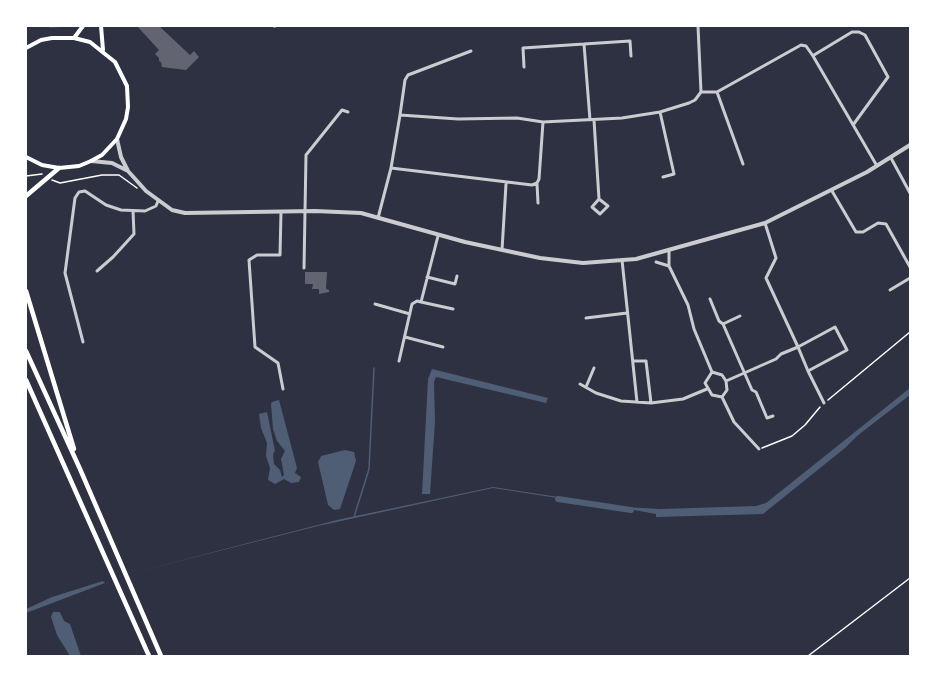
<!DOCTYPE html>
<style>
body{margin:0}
#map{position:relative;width:936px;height:682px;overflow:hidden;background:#2d3142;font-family:"IBM Plex Sans",sans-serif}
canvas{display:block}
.frame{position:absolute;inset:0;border:27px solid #fff;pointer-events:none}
</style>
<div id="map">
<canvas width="936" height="682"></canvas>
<div class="frame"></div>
</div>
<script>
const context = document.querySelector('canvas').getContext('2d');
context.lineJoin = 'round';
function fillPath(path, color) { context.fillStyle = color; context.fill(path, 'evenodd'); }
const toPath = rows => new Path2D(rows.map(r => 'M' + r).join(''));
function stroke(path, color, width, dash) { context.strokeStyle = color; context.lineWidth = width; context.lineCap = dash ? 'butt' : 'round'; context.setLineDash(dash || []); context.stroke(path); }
fillPath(toPath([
 [432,369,548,398,546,403,436,377,434,382,435,422,430,494,422,494,428,379],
 [910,388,910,395,857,436,845,448,763,514,656,517,656,514,634,510,493,488,318,526,136,572,337,520,493,487,624,507,660,509,756,506,766,503],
 [279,400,297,468,295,473,301,477,299,482,291,483,284,479,275,484,268,480,270,468,266,456,267,443,261,428,259,414,267,412,275,451,273,454,274,464,280,470,282,477,284,475,281,459,285,451,277,441,273,429,271,404,272,402],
 [345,450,354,452,356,461,340,509,334,510,328,505,318,462,321,456],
 [103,581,105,583,26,613,26,609,52,597],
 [53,612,60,612,64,621,70,624,81,656,70,656,57,635,51,617]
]), '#4f5d75');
stroke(toPath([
 [50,27,66,26],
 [354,517,369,469,374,368]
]), '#4f5d75', 1.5);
stroke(toPath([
 [558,499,631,510]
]), '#4f5d75', 6);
fillPath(toPath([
 [137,26,159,26,190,55,194,51,199,57,186,70,162,67,161,62,159,61,159,58,155,54,159,50],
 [305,272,327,272,326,289,329,290,329,292,319,294,319,289,312,289,313,284,305,284]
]), '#626471');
stroke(toPath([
 [26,176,42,174],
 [52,180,60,183,102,175,119,175,137,188],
 [828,400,910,332],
 [762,448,792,436,805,425,820,407],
 [808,656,910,578]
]), '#fff', 1.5);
stroke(toPath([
 [274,26,275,26],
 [698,26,701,92],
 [814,55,852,32,859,32,865,35,888,77,853,125],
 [524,67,523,48,584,44],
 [717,92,743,164],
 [660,112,674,174,663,177],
 [400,115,405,80,408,75,471,51],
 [590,120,584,44,630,41,631,56],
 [594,120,599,199,592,207,600,214,608,206,599,199],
 [891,158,910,193],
 [391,168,532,185,537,183,539,179,543,122],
 [537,184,538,203],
 [832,191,856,232,863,232,878,223,886,224,910,267],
 [281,212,280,255,257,255,249,260,255,347,278,363,283,389],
 [378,218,391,168,400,115,458,119,517,118,543,122,622,118,660,112,689,103,695,100,701,92,717,92,801,45,806,46,813,56,877,166],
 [502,250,506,184],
 [669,251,669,266],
 [622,260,637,402],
 [656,262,669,266,688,305,694,329,712,372],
 [304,268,306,155,342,110,348,112],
 [97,271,113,257,134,234,133,211],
 [427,277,455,284,457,276],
 [890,290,910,278],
 [710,299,719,321,723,324,752,390,756,392,767,418,773,416],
 [421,302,453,309],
 [375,304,410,314],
 [586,318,627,313],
 [723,324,740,316],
 [405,337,443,347],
 [83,342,65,273,75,198,79,192,85,191,106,205,121,210,145,211,156,206,158,201],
 [399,361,412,304,417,301,421,302,438,236],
 [633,361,646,361,651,403],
 [808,371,847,350,835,327,798,347,808,371,824,403],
 [712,372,722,375,726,381,727,390,722,397,712,395,705,383,712,372],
 [726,381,776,359,781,354,798,347,766,278,776,258,765,223],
 [580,384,596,393,621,401,651,403,683,399,707,389],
 [586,387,594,368],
 [722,397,734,422,759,449]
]), '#caccd0', 3);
stroke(toPath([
 [117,139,121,157,128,171,146,191,172,210,185,213,315,211,361,213,465,242,540,258,583,263,636,259,765,223,867,172,910,145],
 [91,161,112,163,128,171]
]), '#caccd0', 4);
stroke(toPath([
 [101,26,103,50],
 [74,38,83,26],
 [26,48,41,40,52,38,74,38,90,42,115,62,127,86,128,107,126,119,117,139,102,155,91,161,79,166,59,168,42,165,26,157]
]), '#fff', 4);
stroke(toPath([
 [26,196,59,168],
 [26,291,74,449],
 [26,351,80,469,161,656],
 [26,380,149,656]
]), '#fff', 4.5);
</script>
